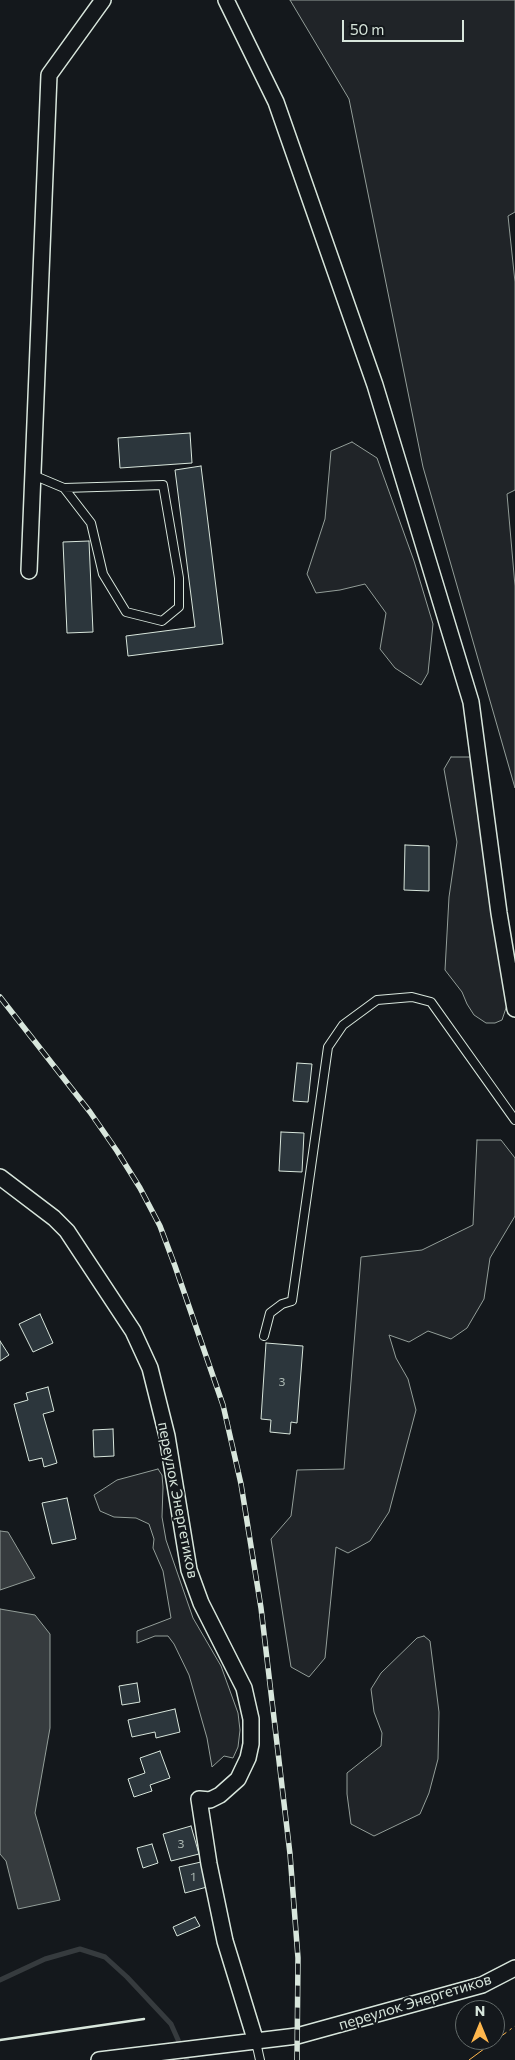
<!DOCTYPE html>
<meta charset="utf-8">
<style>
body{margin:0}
#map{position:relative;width:515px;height:2060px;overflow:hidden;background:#14181c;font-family:Commissioner,sans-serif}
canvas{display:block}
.north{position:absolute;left:455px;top:2000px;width:50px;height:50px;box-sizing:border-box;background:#14181c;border:1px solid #626a69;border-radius:50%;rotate:0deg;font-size:14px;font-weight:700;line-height:20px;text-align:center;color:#d8e6dc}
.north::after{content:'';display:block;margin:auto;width:18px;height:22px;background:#ffb74d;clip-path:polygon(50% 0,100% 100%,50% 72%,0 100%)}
.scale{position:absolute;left:342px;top:20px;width:122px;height:22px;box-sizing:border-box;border:2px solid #d8e6dc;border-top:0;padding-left:6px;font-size:15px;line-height:18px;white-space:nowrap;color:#d8e6dc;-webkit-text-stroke:4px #14181c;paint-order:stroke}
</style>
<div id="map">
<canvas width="515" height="2060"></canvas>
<div class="north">N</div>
<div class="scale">50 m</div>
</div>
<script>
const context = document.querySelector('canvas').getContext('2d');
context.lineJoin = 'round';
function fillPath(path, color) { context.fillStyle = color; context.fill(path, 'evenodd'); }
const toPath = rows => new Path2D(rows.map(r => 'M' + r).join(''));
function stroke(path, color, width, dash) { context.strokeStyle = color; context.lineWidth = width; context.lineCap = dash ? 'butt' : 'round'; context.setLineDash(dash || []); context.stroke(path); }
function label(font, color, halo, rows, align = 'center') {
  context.font = font + ' Commissioner,sans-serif'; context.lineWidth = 4; context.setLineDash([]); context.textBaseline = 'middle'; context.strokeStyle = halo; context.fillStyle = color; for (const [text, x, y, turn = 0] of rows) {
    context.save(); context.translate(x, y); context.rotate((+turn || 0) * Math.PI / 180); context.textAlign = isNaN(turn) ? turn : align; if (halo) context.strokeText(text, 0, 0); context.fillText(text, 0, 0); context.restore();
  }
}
const green = toPath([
 [290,0,515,0,515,212,508,216,515,282,515,490,507,494,515,586,515,788,423,467,349,99,290,0],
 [352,442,377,458,414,561,433,624,428,673,421,685,395,668,380,649,386,613,365,584,340,590,316,593,307,574,325,519,331,451,352,442],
 [451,757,472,757,507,1005,502,1020,495,1023,486,1023,474,1015,467,1004,462,992,445,970,449,897,457,842,444,769,451,757],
 [477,1140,501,1140,515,1158,515,1216,490,1258,484,1299,467,1328,451,1339,428,1331,409,1342,389,1335,396,1358,408,1379,416,1410,389,1512,370,1541,348,1553,336,1547,325,1658,309,1677,291,1667,271,1539,291,1516,297,1470,344,1469,361,1257,422,1250,473,1225,477,1140],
 [158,1469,162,1475,163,1487,162,1517,166,1540,193,1618,221,1666,238,1713,240,1730,238,1747,233,1758,224,1756,212,1767,207,1738,189,1675,174,1644,168,1636,155,1636,137,1643,137,1631,171,1618,163,1571,153,1548,154,1539,149,1524,136,1518,114,1517,100,1511,94,1495,117,1480,158,1469],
 [424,1636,430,1641,439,1712,438,1759,429,1793,420,1814,374,1836,351,1824,347,1794,347,1773,381,1746,382,1733,374,1712,371,1689,381,1673,417,1638,424,1636]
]);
fillPath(green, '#202428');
stroke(green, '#939e99', 1);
const water = toPath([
 [0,1531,8,1532,35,1578,0,1590,0,1531],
 [0,1609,35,1615,50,1634,50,1728,35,1813,60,1900,18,1909,6,1861,0,1854,0,1609]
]);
fillPath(water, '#363b3e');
stroke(water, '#939e99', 1);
stroke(toPath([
 [0,1980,45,1959,80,1949,105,1957,127,1977,171,2024,187,2060]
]), '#363b3e', 5);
const building = toPath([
 [190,433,192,463,120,468,118,438,190,433],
 [201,466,223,644,128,656,126,636,195,627,175,470,201,466],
 [89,541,93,632,67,633,63,542,89,541],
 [405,845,429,846,429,891,404,890,405,845],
 [297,1063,312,1064,308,1102,293,1101,297,1063],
 [281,1132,304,1133,302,1172,279,1171,281,1132],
 [40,1314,53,1343,33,1352,19,1324,40,1314],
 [0,1341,9,1355,0,1361,0,1341],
 [266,1343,303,1346,297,1423,291,1422,290,1434,270,1432,271,1420,261,1419,266,1343],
 [48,1387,54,1411,43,1414,57,1463,44,1467,42,1458,29,1461,14,1404,28,1400,26,1393,48,1387],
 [113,1429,114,1456,94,1457,93,1430,113,1429],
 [67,1498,76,1539,52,1544,42,1503,67,1498],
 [137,1683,140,1702,122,1705,119,1686,137,1683],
 [175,1709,180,1732,156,1738,155,1732,132,1737,128,1720,175,1709],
 [160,1751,170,1778,150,1785,152,1791,134,1797,128,1779,145,1773,140,1758,160,1751],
 [191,1826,199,1854,171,1861,163,1834,191,1826],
 [152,1844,158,1863,143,1868,137,1848,152,1844],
 [201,1862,207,1887,185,1893,179,1867,201,1862],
 [195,1917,200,1926,177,1936,173,1927,195,1917]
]);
fillPath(building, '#2c363c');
stroke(building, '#d8e6dc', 1);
const service = toPath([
 [33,475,64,488,163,485,179,578,179,607,162,621,126,612,103,574,91,523,64,488],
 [264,1336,270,1313,282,1304,292,1301,328,1047,343,1025,377,1000,412,997,431,1002,515,1120],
 [256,2042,260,2060]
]);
const minor = toPath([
 [226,0,276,102,375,385,471,702,499,913,515,1009],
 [29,571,49,75,103,0],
 [0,1177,54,1218,67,1231,133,1331,150,1368,167,1436,189,1570,201,1603,244,1688,251,1719,251,1744,248,1758,238,1779,220,1795,210,1800,199,1799,209,1864,225,1941,256,2042],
 [99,2060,297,2036,482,1985,515,1968]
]);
stroke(service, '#d8e6dc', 10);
stroke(minor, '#d8e6dc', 18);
stroke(service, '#14181c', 8);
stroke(minor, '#14181c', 15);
const rail = toPath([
 [0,997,90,1112,117,1151,140,1188,160,1226,175,1266,223,1405,241,1484,261,1608,290,1854,298,1958,297,2060]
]);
stroke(rail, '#d8e6dc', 5.5);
stroke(rail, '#14181c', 4, [11]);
stroke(toPath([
 [0,2040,144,2019]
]), '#d8e6dc', 2.5);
stroke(toPath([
 [469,2060,515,2026]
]), '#ffb74d', 1, [18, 4, 2.5, 4]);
label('12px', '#adbab4', null, [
 ["3",282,1382],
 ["3",181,1844],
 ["1",193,1877]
]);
label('15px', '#d8e6dc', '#14181c', [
 ["переулок Энергетиков",178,1500,79],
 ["переулок Энергетиков",415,2002,-17]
]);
</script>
